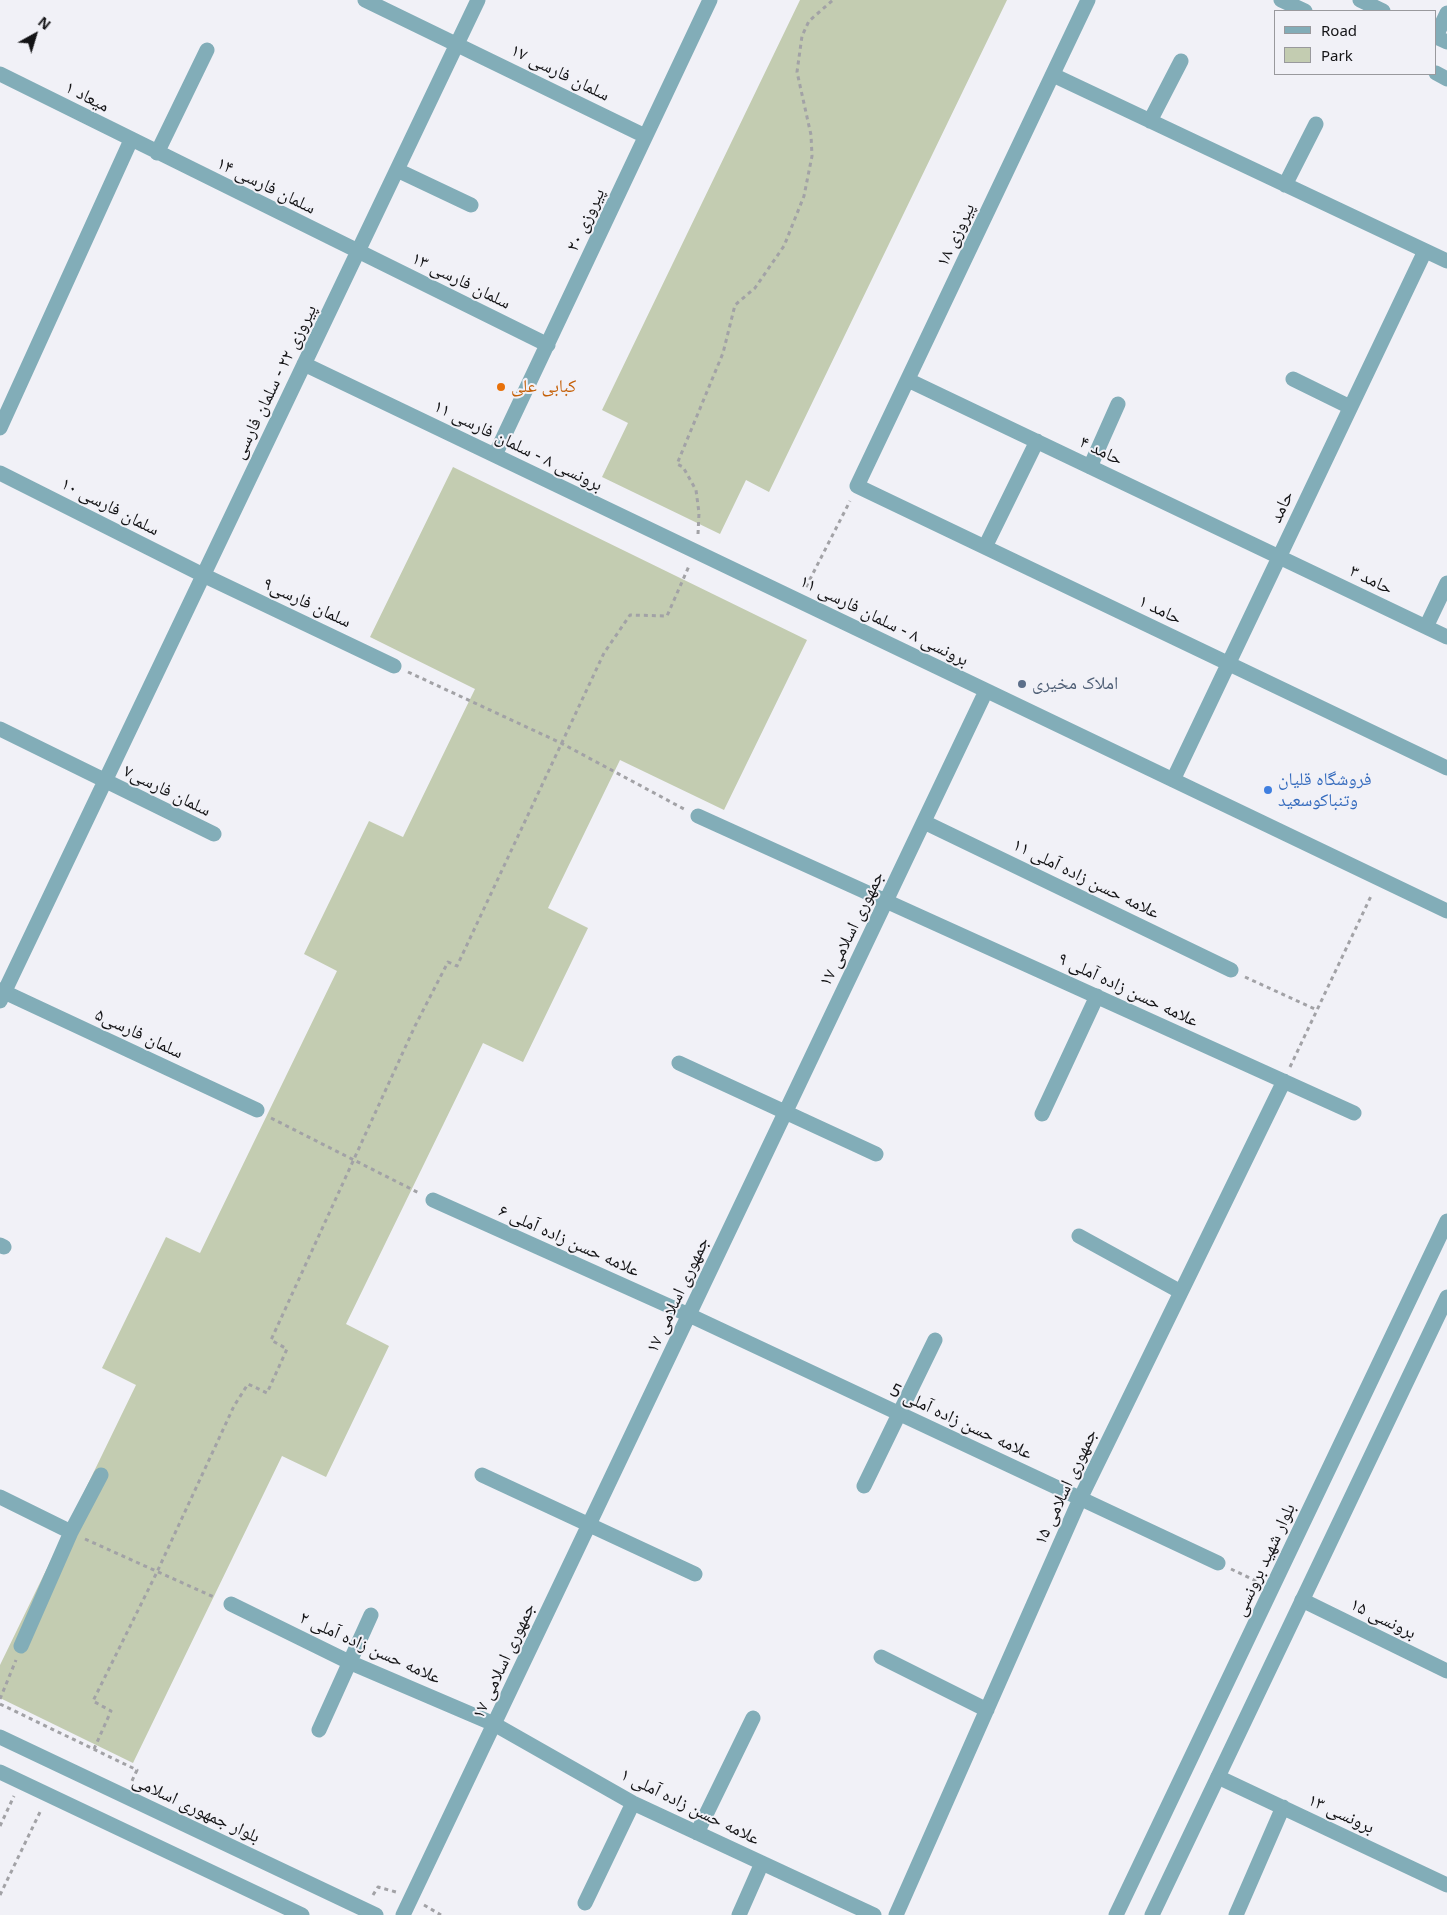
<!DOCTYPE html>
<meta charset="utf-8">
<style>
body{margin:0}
#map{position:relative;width:1447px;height:1915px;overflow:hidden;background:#f1f1f7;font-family:"Noto Sans",sans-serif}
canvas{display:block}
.legend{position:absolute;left:1274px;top:10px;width:162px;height:65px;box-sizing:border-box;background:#f1f1f7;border:1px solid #99999d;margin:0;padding:6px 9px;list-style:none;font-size:15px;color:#141416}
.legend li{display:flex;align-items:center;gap:10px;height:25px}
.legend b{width:25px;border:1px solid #99999d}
.north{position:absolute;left:10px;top:10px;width:50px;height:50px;-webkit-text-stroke:4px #f1f1f7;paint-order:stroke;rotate:39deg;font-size:14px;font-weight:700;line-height:20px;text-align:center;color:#141416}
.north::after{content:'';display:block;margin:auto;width:18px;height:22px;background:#141416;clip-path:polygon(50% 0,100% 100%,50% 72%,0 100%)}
</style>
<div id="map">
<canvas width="1447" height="1915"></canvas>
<ul class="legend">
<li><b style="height:6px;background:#82adb8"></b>Road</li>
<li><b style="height:14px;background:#c3ccb1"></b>Park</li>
</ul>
<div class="north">N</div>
</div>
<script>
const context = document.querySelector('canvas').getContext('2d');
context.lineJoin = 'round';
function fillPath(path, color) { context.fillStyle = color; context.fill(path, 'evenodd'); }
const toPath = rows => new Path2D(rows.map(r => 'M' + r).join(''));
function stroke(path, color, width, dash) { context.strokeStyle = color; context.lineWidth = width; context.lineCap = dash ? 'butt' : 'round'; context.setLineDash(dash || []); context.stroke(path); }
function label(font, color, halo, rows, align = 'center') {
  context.font = font + ' "Noto Sans","Noto Naskh Arabic",sans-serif'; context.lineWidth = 4; context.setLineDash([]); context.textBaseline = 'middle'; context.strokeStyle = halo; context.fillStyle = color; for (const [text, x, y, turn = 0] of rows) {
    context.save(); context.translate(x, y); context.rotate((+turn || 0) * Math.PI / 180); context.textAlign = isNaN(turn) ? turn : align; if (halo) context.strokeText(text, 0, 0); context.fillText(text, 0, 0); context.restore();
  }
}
fillPath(toPath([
 [800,0,1007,0,769,492,746,480,720,534,602,477,628,423,602,410],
 [453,467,807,640,724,810,620,760,548,908,588,928,523,1062,483,1043,346,1324,389,1346,326,1477,282,1456,133,1763,0,1698,0,1665,136,1385,102,1368,166,1237,200,1253,337,971,304,954,369,821,403,837,475,689,370,637]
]), '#c3ccb1');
stroke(toPath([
 [698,534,699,513,696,490,683,467,677,464,723,353,735,305,755,288,784,246,804,196,812,156,811,135,797,72,802,36,809,21,833,0],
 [806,587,850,501],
 [408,672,561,743,684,809],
 [1245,977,1317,1010],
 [1290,1067,1372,894],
 [271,1118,419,1193],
 [85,1539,216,1598],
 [1231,1569,1258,1582],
 [0,1699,16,1660],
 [0,1704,137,1770,131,1783],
 [94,1749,111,1711,93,1701,157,1572,234,1406,248,1384,267,1393,287,1349,271,1340,415,1026,448,962,457,966,604,653,630,615,667,616,689,566],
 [0,1826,14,1796],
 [0,1895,41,1810],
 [373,1895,378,1887,396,1892],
 [424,1905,441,1915]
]), '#a2a2a6', 3, [4, 4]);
stroke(toPath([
 [365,0,645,136],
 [1088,0,857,486,1447,768],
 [1436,36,1447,13],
 [0,74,548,345],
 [1053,75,1447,261],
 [1150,121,1181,61],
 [157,153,207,50],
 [397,170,471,205],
 [1285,185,1316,124],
 [304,364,1447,911],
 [1293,379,1350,407],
 [908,380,1447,637],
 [0,428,131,140],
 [495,455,710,0],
 [1090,467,1118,404],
 [0,473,203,575,394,666],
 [985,547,1037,441],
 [1426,627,1447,583],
 [0,729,214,834],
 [1173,780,1425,251],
 [698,816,1354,1113],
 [924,822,1231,970],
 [0,990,257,1110],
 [0,1001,478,0],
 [679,1063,876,1154],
 [1042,1114,1097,996],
 [433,1200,689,1315,1218,1563],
 [1079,1236,1181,1292],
 [0,1245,4,1247],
 [482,1475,695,1574],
 [864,1486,935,1340],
 [0,1497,71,1532],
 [1302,1600,1447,1671],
 [231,1604,349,1662,494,1724,633,1803,874,1915],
 [21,1646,71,1532,101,1475],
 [881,1657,987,1710],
 [319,1730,371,1615],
 [1218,1777,1447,1885],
 [697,1833,753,1718],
 [585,1903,633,1803],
 [403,1915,986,691],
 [739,1915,762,1863],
 [896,1915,1080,1499,1284,1081],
 [1236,1915,1283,1807]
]), '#82adb8', 15);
stroke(toPath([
 [1281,0,1305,11],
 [1360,0,1383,11],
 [1436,37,1447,42],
 [1436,73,1447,79],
 [0,1737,376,1915],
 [0,1772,302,1915],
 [1116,1915,1447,1221],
 [1152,1915,1447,1297]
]), '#82adb8', 15);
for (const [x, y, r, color] of [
 [501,387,5,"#e8710a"],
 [1022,684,5,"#5c6f8a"],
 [1268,790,5,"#3f7fe0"]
]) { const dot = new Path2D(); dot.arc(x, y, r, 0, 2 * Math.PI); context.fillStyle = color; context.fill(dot); stroke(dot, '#f1f1f7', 2); }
label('18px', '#141416', '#f1f1f7', [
 ["سلمان فارسی ۱۷",560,73,26],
 ["میعاد ۱",87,97,27],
 ["سلمان فارسی ۱۴",266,186,26],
 ["پیروزی ۲۰",586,220,-65],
 ["پیروزی ۱۸",956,235,-65],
 ["سلمان فارسی ۱۳",461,281,26],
 ["پیروزی ۲۲ - سلمان فارسی",275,382,-64],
 ["برونسی ۸ - سلمان فارسی ۱۱",518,446,26],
 ["حامد ۴",1101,451,26],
 ["سلمان فارسی ۱۰",110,507,27],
 ["حامد",1282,507,-65],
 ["حامد ۳",1371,580,26],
 ["سلمان فارسی۹",307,603,25],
 ["حامد ۱",1160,610,26],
 ["برونسی ۸ - سلمان فارسی ۱۱",884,621,26],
 ["سلمان فارسی۷",167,791,26],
 ["علامه حسن زاده آملی ۱۱",1086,879,26],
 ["جمهوری اسلامی ۱۷",852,929,-64],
 ["علامه حسن زاده آملی ۹",1128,990,25],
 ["سلمان فارسی۵",139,1034,25],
 ["علامه حسن زاده آملی ۶",569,1241,24],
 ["جمهوری اسلامی ۱۷",678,1295,-65],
 ["علامه حسن زاده آملی 5",961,1422,25],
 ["جمهوری اسلامی ۱۵",1066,1487,-65],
 ["بلوار شهید برونسی",1265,1560,-65],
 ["برونسی ۱۵",1383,1619,26],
 ["علامه حسن زاده آملی ۲",370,1648,24],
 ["جمهوری اسلامی ۱۷",504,1661,-65],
 ["علامه حسن زاده آملی ۱",690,1807,26],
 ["بلوار جمهوری اسلامی",196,1809,25],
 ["برونسی ۱۳",1341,1814,25]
]);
label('18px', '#c56008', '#f1f1f7', [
 ["کبابی علی",511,387]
], 'left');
label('18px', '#4e5e75', '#f1f1f7', [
 ["املاک مخیری",1032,684]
], 'left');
label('18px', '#366cbe', '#f1f1f7', [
 ["فروشگاه قلیان",1278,780],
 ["وتنباکوسعید",1278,801]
], 'left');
</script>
